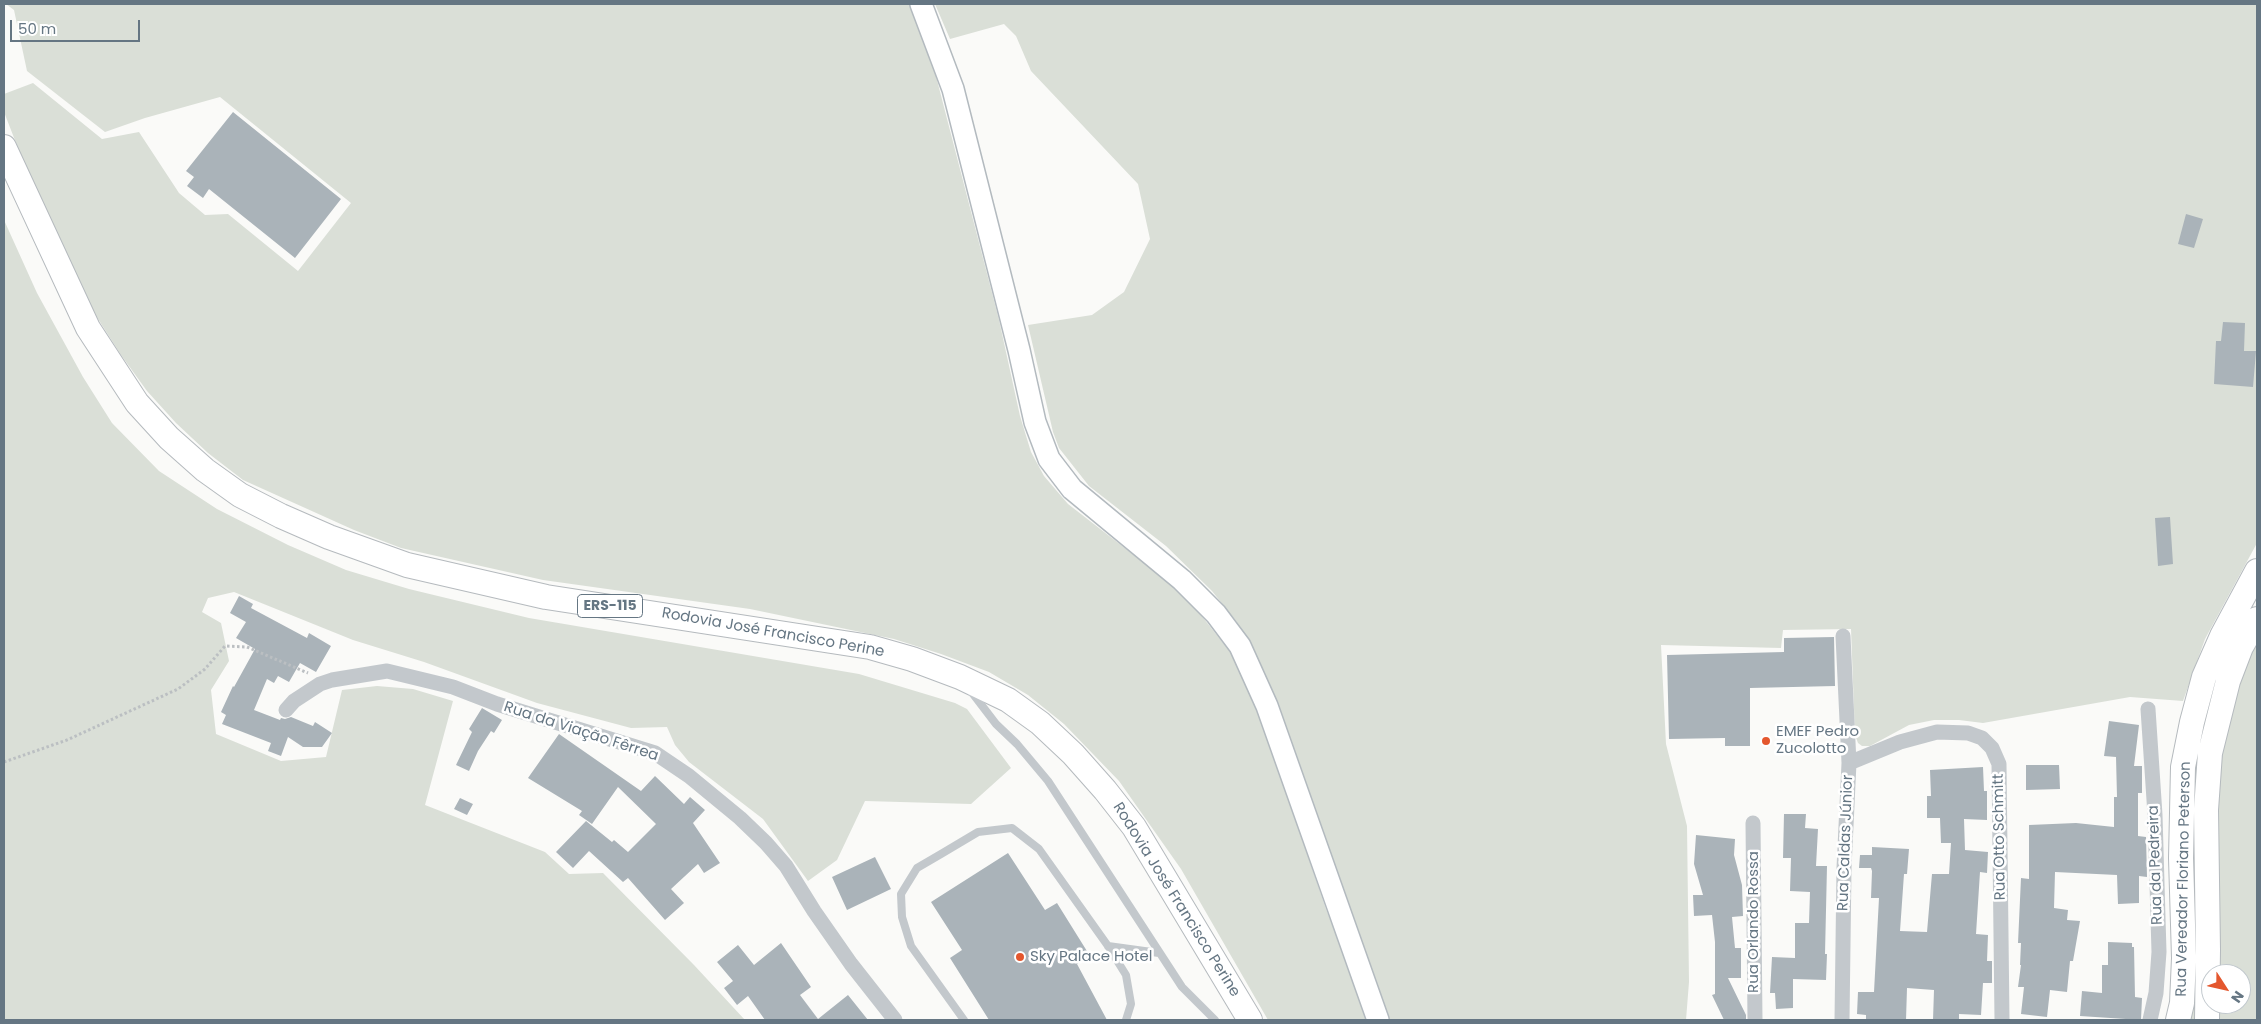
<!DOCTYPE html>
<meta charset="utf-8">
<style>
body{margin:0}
#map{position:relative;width:2261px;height:1024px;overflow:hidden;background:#fafaf8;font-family:Poppins,sans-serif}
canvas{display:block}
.frame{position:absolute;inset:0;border:5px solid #657683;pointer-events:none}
.north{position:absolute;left:2201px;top:964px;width:50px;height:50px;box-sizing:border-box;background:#fff;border:1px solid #c1c8cd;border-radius:50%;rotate:125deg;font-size:14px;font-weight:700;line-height:20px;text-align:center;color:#657683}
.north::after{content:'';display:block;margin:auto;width:18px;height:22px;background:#e4572e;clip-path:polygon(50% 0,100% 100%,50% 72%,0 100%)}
.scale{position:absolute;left:10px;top:20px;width:130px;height:22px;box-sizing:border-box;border:2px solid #657683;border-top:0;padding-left:6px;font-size:15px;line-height:18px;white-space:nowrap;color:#657683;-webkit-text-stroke:4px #fff;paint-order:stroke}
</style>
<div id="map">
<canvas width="2261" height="1024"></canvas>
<div class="frame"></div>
<div class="north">N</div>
<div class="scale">50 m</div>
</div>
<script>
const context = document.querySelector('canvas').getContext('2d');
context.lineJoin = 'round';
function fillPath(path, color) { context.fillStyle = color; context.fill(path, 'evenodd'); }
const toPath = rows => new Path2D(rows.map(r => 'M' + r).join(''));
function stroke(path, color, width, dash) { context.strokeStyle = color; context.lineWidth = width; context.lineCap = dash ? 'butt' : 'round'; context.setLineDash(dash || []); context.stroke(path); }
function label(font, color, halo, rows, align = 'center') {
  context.font = font + ' Poppins,sans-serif'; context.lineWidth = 5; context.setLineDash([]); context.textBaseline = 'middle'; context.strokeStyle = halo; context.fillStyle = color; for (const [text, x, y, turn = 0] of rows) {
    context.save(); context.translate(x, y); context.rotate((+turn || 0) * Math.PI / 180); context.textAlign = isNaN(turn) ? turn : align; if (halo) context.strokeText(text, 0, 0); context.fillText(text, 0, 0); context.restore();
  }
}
fillPath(toPath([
 [6,4,909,4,930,53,999,320,1020,416,1031,452,1044,476,1068,504,1166,580,1193,605,1231,653,1258,711,1326,909,1371,1020,1268,1020,1181,869,1119,781,1064,724,1028,695,989,672,941,654,894,639,750,609,543,580,401,548,354,530,243,480,208,453,176,423,147,391,121,355,91,308,37,197,4,112,4,94,33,83,102,139,139,132,179,193,205,215,228,214,298,271,351,203,220,97,145,118,105,132,27,71,14,10],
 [935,4,2257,4,2257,543,2205,639,2183,701,2130,697,1983,723,1959,720,1934,720,1909,725,1870,746,1862,746,1858,743,1855,735,1851,629,1783,630,1781,648,1661,645,1666,744,1687,826,1689,982,1686,1020,1388,1020,1268,685,1253,648,1236,621,1212,591,1166,546,1089,486,1059,448,1053,432,1028,325,1092,315,1124,292,1150,239,1138,184,1031,71,1016,36,1004,24,950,39],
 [4,220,37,293,83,377,112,423,159,471,217,509,288,545,346,570,409,589,529,618,859,674,955,703,967,709,1011,768,971,804,865,801,837,860,808,881,763,819,689,762,675,745,667,727,631,728,537,703,424,662,353,640,234,592,208,598,202,612,221,623,229,661,211,690,216,734,281,761,326,757,342,690,377,686,413,689,453,701,425,805,545,852,569,874,603,873,694,965,745,1020,4,1020],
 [2257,590,2257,598,2229,653,2198,1020,2190,1020,2190,799,2193,761,2207,696],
 [2257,639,2257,1020,2216,1020,2217,1004,2241,1004,2241,974,2218,974,2217,795,2225,728,2235,692]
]), '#dadfd7');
fillPath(toPath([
 [233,112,341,199,295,258,209,189,203,198,187,186,194,177,186,171],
 [2186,214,2203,219,2194,248,2178,244],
 [2223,322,2245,323,2244,351,2256,351,2253,387,2214,384,2216,341,2221,341],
 [2170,517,2173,564,2158,566,2155,518],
 [239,596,253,604,251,608,307,638,309,633,331,646,316,672,300,663,289,682,278,676,274,683,267,679,254,710,280,720,281,718,285,719,291,717,313,726,315,722,332,733,322,747,303,747,288,737,281,756,268,751,271,743,222,724,226,715,221,712,233,686,234,687,255,649,236,638,246,622,230,613],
 [1834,637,1835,686,1750,688,1750,746,1725,746,1725,738,1669,739,1667,655,1784,652,1784,638],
 [482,708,502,720,494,733,491,731,478,751,469,771,456,765,472,732,469,729],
 [2109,721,2139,725,2134,766,2142,766,2142,793,2138,793,2138,836,2146,837,2147,877,2139,876,2139,903,2118,904,2117,875,2055,872,2054,908,2068,910,2067,920,2080,921,2073,961,2070,961,2067,992,2050,990,2047,1017,2021,1014,2024,987,2018,987,2021,965,2020,965,2021,943,2018,943,2021,878,2029,879,2029,825,2076,823,2114,827,2114,797,2117,797,2116,757,2104,756],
 [559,734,641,791,655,776,684,804,690,797,705,810,693,823,720,863,704,873,698,864,671,889,684,903,665,920,628,878,623,882,589,851,573,868,556,852,586,821,612,842,614,840,628,852,656,824,618,787,592,824,579,815,582,811,528,778],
 [2026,765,2059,765,2060,789,2026,790],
 [1983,767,1984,791,1987,791,1987,820,1964,819,1965,850,1988,852,1987,873,1980,872,1976,934,1988,935,1987,961,1992,961,1992,983,1983,983,1981,1015,1959,1014,1959,1019,1933,1020,1934,990,1907,988,1906,1020,1866,1020,1866,1015,1857,1014,1858,992,1874,992,1879,898,1871,898,1872,871,1871,868,1859,868,1860,855,1872,855,1872,847,1909,849,1907,874,1904,874,1900,931,1927,932,1932,874,1949,874,1951,843,1941,843,1940,818,1927,818,1927,796,1931,796,1930,770],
 [460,798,473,804,467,815,454,809],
 [1784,814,1806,814,1805,828,1818,829,1816,866,1827,866,1825,954,1827,954,1826,980,1793,979,1793,1008,1776,1009,1775,993,1770,993,1772,957,1795,958,1795,923,1809,923,1810,892,1790,891,1791,858,1783,858],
 [1696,835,1735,839,1734,855,1742,885,1743,916,1732,917,1735,948,1741,948,1741,978,1728,978,1746,1015,1746,1020,1724,1020,1712,995,1715,994,1715,942,1712,915,1694,916,1693,895,1703,895,1694,864],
 [1008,853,1045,910,1057,903,1090,956,1077,964,1107,1020,989,1020,950,958,962,950,931,902],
 [875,857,891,889,847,910,832,877],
 [2108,942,2132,943,2132,947,2134,947,2135,997,2142,998,2141,1020,2080,1016,2082,991,2102,993,2102,965,2108,965],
 [781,943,811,987,800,995,818,1019,848,995,868,1020,765,1020,748,996,737,1005,724,988,733,981,717,962,738,945,754,965]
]), '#aab3b9');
const secondary = toPath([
 [921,4,953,89,1019,350,1035,422,1049,459,1072,489,1182,580,1216,614,1240,646,1267,706,1378,1020]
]);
const primary = toPath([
 [4,147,88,328,137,403,169,438,205,470,240,495,281,516,329,537,407,565,546,597,870,647,912,659,960,677,1008,700,1040,723,1073,754,1105,790,1134,827,1250,1020],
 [2178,1020,2182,1003,2184,958,2181,858,2183,767,2192,722,2204,677,2222,636,2257,571],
 [2207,1020,2208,950,2206,810,2210,753,2228,681,2241,647,2257,619]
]);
stroke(secondary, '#b3babf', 24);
stroke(primary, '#b5babe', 26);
stroke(toPath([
 [4,762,67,740,178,689,205,669,225,646,247,647,308,673]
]), '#bbbfc2', 3, [2.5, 2.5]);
stroke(toPath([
 [970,690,996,724,1017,744,1048,781,1182,987,1215,1020],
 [1108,946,1159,953],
 [964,1020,911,946,902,917,901,894,917,868,941,854,978,832,1012,828,1039,849,1108,946,1126,975,1131,1004,1126,1020]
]), '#c3c8cc', 8);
stroke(toPath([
 [2148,709,2155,815,2159,952,2156,993,2150,1020],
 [286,710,294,701,320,684,332,680,387,671,453,687,497,704,655,753,689,776,740,818,766,843,786,866,814,911,851,964,895,1020],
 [1849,763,1900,742,1937,732,1968,733,1982,738,1992,748,1999,764,2002,1020],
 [1753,823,1755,1020],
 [1842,1020,1844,868,1849,763,1843,636]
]), '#c3c8cc', 15);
stroke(secondary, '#fff', 21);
stroke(primary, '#fff', 24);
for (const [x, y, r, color] of [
 [1766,741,5,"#e4572e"],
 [1020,957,5,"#e4572e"]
]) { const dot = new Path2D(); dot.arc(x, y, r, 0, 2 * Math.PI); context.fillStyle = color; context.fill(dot); stroke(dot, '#fff', 2); }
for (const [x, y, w] of [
 [610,606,65]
]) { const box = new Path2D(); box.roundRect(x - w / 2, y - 11.5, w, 23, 4); context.fillStyle = '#fff'; context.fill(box); stroke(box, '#657683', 1); }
label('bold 14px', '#657683', null, [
 ["ERS-115",610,606]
]);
label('15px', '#657683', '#fff', [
 ["Rodovia José Francisco Perine",773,633,10],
 ["Rua da Viação Fêrrea",581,732,18],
 ["Rua Otto Schmitt",2000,837,-91],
 ["Rua Caldas Júnior",1846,843,-88],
 ["Rua da Pedreira",2156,865,-92],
 ["Rua Vereador Floriano Peterson",2184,879,-89],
 ["Rodovia José Francisco Perine",1176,900,58],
 ["Rua Orlando Rossa",1754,922,-90]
]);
label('15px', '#657683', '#fff', [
 ["EMEF Pedro",1776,732],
 ["Zucolotto",1776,749],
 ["Sky Palace Hotel",1030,957]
], 'left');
</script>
